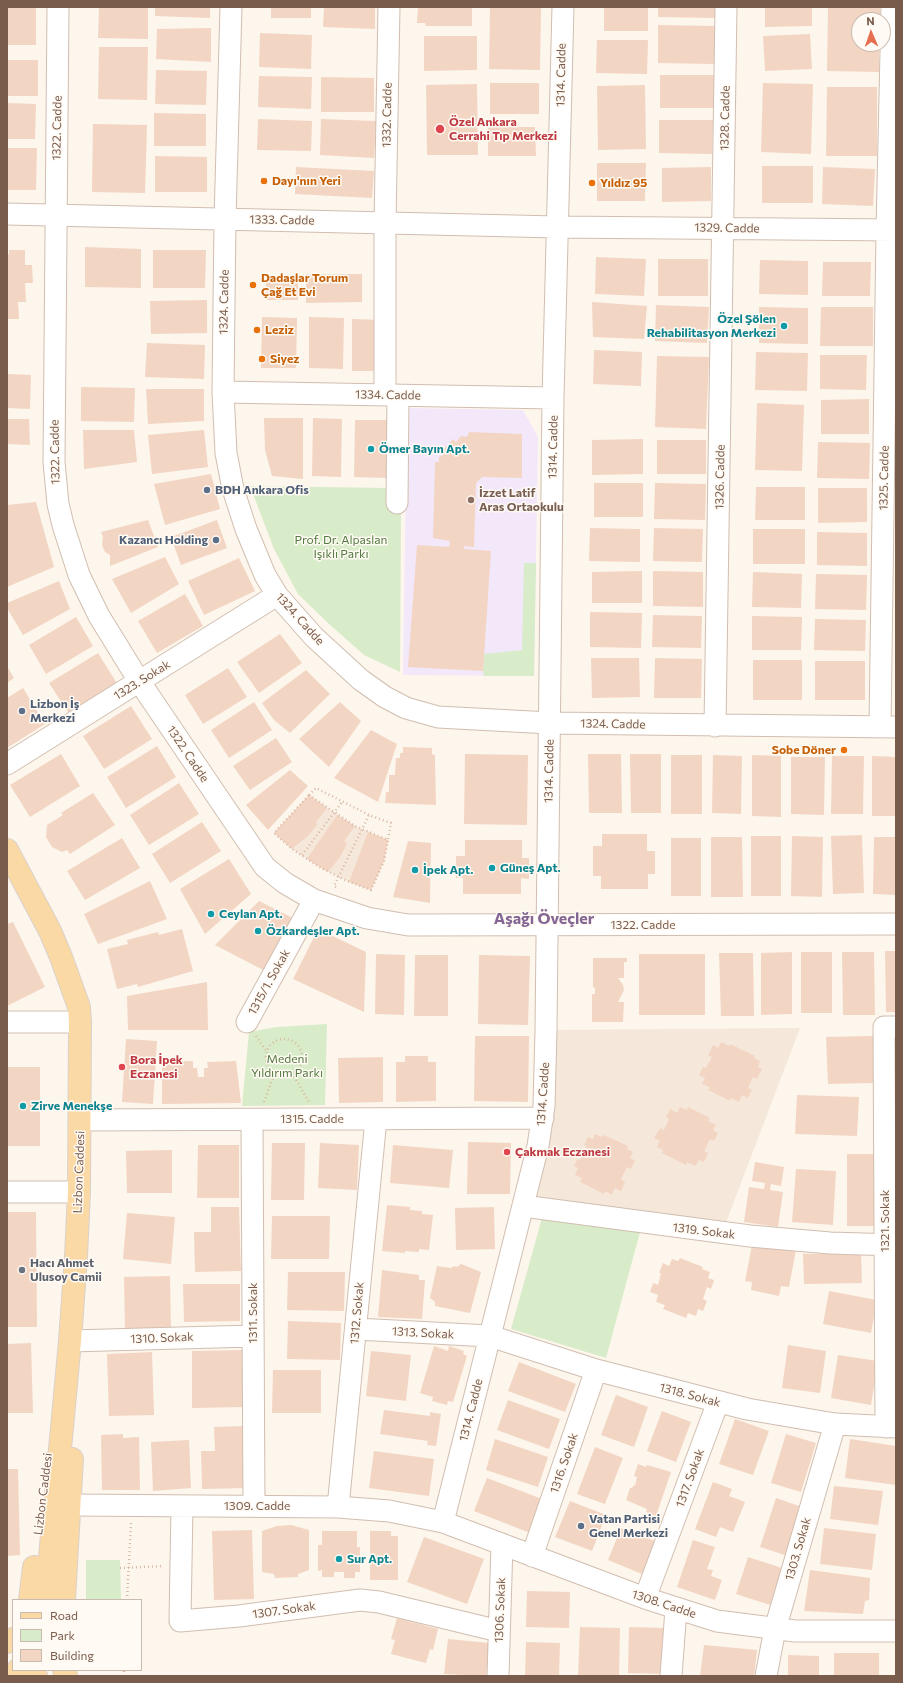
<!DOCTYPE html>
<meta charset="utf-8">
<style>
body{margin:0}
#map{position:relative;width:903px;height:1683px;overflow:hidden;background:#fdf6ec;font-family:Commissioner,sans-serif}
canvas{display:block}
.frame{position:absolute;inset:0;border:8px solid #7a5c4d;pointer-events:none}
.legend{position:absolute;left:12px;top:1599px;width:130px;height:72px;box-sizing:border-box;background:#fffaf3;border:1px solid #cabbb1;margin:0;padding:5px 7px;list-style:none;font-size:12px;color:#7a5c4d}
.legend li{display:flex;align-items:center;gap:8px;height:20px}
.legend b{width:20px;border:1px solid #cabbb1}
.north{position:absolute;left:851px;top:12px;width:40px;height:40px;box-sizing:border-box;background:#fffaf3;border:1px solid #cabbb1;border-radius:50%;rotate:358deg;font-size:11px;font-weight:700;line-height:16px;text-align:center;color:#7a5c4d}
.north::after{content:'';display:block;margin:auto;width:14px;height:18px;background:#e76f51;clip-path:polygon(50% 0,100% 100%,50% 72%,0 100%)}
</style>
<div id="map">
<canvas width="903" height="1683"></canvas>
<div class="frame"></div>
<ul class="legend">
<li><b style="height:5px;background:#fbd9a5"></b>Road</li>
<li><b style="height:11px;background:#d8ecc9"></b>Park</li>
<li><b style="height:11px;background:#f3d5c3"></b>Building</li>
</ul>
<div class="north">N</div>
</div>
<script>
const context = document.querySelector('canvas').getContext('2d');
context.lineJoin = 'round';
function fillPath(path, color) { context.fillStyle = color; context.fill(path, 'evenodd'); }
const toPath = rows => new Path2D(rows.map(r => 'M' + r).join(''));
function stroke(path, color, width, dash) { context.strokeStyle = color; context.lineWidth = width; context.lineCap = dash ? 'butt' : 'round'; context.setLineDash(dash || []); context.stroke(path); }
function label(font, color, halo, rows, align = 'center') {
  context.font = font + ' Commissioner,sans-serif'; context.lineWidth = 3; context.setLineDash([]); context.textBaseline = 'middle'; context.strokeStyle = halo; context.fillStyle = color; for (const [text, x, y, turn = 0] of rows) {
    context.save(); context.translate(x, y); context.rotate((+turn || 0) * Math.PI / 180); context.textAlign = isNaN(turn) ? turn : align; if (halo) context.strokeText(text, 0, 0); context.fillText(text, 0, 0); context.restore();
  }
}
fillPath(toPath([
 [309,795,355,826,388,840,384,861,371,890,345,880,321,868,292,849,274,833],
 [800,1028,722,1233,523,1206,546,1030]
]), '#f5e8da');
fillPath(toPath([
 [407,408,523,410,538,437,534,676,403,675]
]), '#f3e8fa');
fillPath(toPath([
 [250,486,388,488,401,512,400,672,364,655,328,623,298,594,274,549],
 [524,563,536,563,534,676,484,676,483,671,484,654,522,650],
 [327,1024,325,1105,242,1106,249,1032,277,1027],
 [542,1218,640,1232,606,1358,511,1329],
 [86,1560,120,1560,121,1600,86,1600]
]), '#d8ecc9');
fillPath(toPath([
 [7,7,36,7,36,45,7,45],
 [99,7,148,7,148,39,98,38],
 [155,7,210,7,210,18,155,16],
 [271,7,311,7,311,18,271,18],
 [324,7,375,7,375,29,323,27],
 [418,7,472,7,472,26,426,26,425,23,417,23],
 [490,7,541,7,540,70,489,69],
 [604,7,648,7,648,31,604,31],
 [658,7,716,7,716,18,658,17],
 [765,7,812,7,812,26,765,27],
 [828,7,880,7,880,20,859,20,859,44,879,44,879,72,827,71],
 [658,25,715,26,714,64,658,63],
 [211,28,211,62,156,59,157,29],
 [260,33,312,35,311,69,259,67],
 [810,34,812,69,765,71,763,36],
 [424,36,477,36,477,70,424,71],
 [597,40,648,40,647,74,596,73],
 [99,47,148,47,147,100,98,99],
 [7,60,38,60,38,96,7,96],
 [156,70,207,71,206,105,155,104],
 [660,75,714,75,714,108,660,108],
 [259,76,312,77,311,109,258,107],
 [321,77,374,78,374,112,321,112],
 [490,83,539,83,539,114,490,114],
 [763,83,813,84,811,154,761,152],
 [477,84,478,155,427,155,426,85],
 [645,85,646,149,598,150,597,86],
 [827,87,877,87,877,156,826,156],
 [7,103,36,104,35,139,7,139],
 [154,113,206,114,206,146,154,146],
 [258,119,312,121,311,151,257,150],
 [321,119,376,121,374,158,320,155],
 [659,120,713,120,712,154,659,153],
 [93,124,147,125,145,193,92,192],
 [488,127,535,127,536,156,488,156],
 [7,148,37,148,36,190,7,190],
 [155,156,207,157,207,192,155,192],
 [597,163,646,163,645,201,597,201],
 [762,166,813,166,813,203,762,203],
 [296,167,374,171,372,198,295,194],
 [711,167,711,201,662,202,662,168],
 [823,167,875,169,873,206,822,204],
 [85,247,141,249,141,288,85,287],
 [9,250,25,250,25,265,32,265,33,283,25,283,26,302,18,302,19,319,7,319,7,255,9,254],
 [153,250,206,250,205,288,153,288],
 [596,257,646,259,644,296,595,294],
 [658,259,708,259,708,296,658,296],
 [760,260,808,261,808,295,759,294],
 [823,262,871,262,870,296,822,296],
 [306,274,362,274,362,302,306,303],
 [266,275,298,276,298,300,266,300],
 [207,300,207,333,151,334,150,301],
 [592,302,647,306,644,339,593,337],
 [656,305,709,307,707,343,655,341],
 [759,307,808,308,808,344,759,343],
 [821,307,873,307,873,346,820,346],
 [262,317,297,318,296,368,261,368],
 [309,317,344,318,343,369,309,368],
 [352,319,383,320,383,371,352,371],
 [147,343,205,345,204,379,145,377],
 [594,350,642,352,641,386,593,384],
 [756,352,808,353,807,391,755,390],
 [820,355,867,355,866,390,820,389],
 [657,356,709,357,706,429,655,427],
 [7,374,31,375,30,409,7,408],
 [81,387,135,388,134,422,81,421],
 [146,389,204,389,204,421,148,424],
 [869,399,869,434,821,434,821,400],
 [757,403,804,405,802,471,755,470],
 [264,418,303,418,303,479,272,476,265,450],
 [313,418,342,419,341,477,312,476],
 [7,419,29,419,30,445,7,444],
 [355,420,389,420,388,478,354,477],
 [83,430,134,430,137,462,84,469],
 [204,430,208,467,152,474,148,435],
 [469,432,522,434,522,478,482,477,476,483,474,547,463,546,465,549,491,551,483,671,408,667,417,545,449,547,450,541,433,538,435,462,439,462,439,457,443,455,443,450,453,439,456,442,461,436,467,437],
 [643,439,643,474,592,475,592,440],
 [657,440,706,440,706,474,657,474],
 [818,442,870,443,869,479,817,478],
 [211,474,220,509,165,525,154,484],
 [594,483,643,483,643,517,594,517],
 [655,483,706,484,705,520,654,519],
 [756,487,805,487,805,520,755,520],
 [818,488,867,488,867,522,818,523],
 [36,502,54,567,7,587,7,505],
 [148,520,158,547,110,566,110,555,105,552,102,545,103,537,101,532],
 [217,520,227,548,181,565,171,537],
 [590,528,640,529,640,562,589,561],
 [654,528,703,529,702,562,653,561],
 [753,529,805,529,805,564,753,564],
 [817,532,867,533,867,566,817,565],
 [165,557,179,584,131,613,112,579],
 [239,558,255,591,204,615,188,581],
 [642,571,642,603,592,603,592,572],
 [653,571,703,572,703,607,653,606],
 [753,572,802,574,801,608,752,607],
 [816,574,867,575,866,610,815,609],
 [59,581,70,609,23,635,7,608,7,603],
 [185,594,203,626,157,653,138,621],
 [590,612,642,613,641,648,590,647],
 [653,615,702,616,701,648,652,647],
 [752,616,802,617,801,650,752,650],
 [76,617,93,646,46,674,29,645],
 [815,619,866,620,865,651,814,650],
 [280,634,302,663,259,693,237,662],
 [98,653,118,685,70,715,49,683],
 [591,658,639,658,640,697,592,698],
 [655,658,702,659,701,698,654,698],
 [753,660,802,660,802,700,753,700],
 [815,661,865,661,865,700,815,700],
 [7,666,14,678,7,683],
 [228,668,247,697,203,724,185,695],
 [306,670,330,694,290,733,274,720,262,703],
 [23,688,45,724,7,748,7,698],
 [254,702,272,730,229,758,211,730],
 [340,702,361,721,329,767,299,739],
 [131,706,152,739,104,769,83,736],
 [371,730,397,744,378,802,334,778],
 [276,738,292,762,250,790,233,766],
 [157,746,176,777,126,808,107,777],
 [403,747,432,748,432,754,435,755,435,762,436,805,385,803,386,792,389,792,389,775,395,775,396,758,400,758,400,753,403,753],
 [61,754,80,786,30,817,10,785],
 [465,754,528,755,527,825,464,824],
 [588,754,621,754,622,813,589,813],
 [630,754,661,754,661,813,631,813],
 [671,755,702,755,702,814,671,814],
 [713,755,742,756,741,814,712,813],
 [752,755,781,756,781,817,752,816],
 [832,756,864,756,863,814,831,814],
 [872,756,896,757,896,816,872,816],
 [791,757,825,757,824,815,791,814],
 [290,770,308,786,268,830,246,805],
 [179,783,199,814,149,845,130,815],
 [93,793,115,825,70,854,67,850,62,852,52,847,46,837,47,825,63,815,61,813],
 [309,795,327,808,316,822,317,825,308,836,292,849,274,833],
 [337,815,355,826,344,841,347,844,340,857,328,872,307,859],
 [202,822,221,851,170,883,152,854],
 [368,832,388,840,384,861,371,890,349,882],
 [602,834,647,834,647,851,655,851,655,874,648,874,648,889,601,889,601,876,593,876,593,846,602,846],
 [862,835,864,893,833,894,831,836],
 [751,836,781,836,781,896,751,896],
 [792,836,823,837,822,897,791,896],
 [711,837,742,837,743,897,711,897],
 [874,837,896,837,896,895,873,894],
 [122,838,140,868,85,900,67,871],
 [671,838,701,838,701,896,671,896],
 [465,840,522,840,522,858,529,858,529,879,521,878,521,894,463,894,463,878,456,878,456,856,465,856],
 [408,841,431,843,430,903,393,897],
 [229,859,251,894,205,934,180,889],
 [150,881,167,919,98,944,84,914],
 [259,901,293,918,269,973,215,945],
 [13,922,45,987,7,1006,7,924],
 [182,929,193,971,138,987,137,984,117,989,107,949,128,944,127,940,158,932,159,935],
 [318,929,366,952,364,1012,293,979],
 [885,951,896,951,896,1012,886,1012],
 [792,952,792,1014,761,1015,761,953],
 [801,952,832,952,832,1013,801,1013],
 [842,952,874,952,875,1015,843,1015],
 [719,953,753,953,754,1016,721,1016],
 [376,954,405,955,404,1015,375,1014],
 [639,954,705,954,705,1015,639,1015],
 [415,955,448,955,448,1016,414,1016],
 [479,955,530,956,528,1025,478,1024],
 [593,958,627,958,627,962,624,962,624,978,618,978,623,985,624,990,618,1002,624,1002,623,1022,592,1022,592,994,595,994,595,988,593,987],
 [207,982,208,1030,128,1030,127,996],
 [475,1036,529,1036,528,1102,474,1101],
 [873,1036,874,1083,828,1084,826,1037],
 [126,1039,157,1041,153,1104,122,1102],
 [721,1042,729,1046,730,1044,755,1056,754,1058,760,1061,758,1067,762,1069,757,1079,753,1077,748,1088,752,1090,748,1098,742,1095,739,1102,731,1098,730,1101,708,1090,710,1087,702,1084,705,1078,699,1075,703,1067,706,1068,712,1057,708,1056,713,1045,718,1048],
 [405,1056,428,1056,428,1062,436,1062,436,1101,396,1102,396,1062,405,1062],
 [383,1057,383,1102,339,1103,338,1058],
 [193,1061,193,1068,197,1068,198,1077,204,1077,204,1068,208,1068,207,1062,236,1061,241,1103,162,1104,162,1062],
 [7,1067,40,1067,40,1146,7,1146],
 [797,1095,859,1097,857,1136,795,1134],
 [680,1107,687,1110,688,1107,710,1118,708,1121,716,1125,713,1130,718,1133,714,1141,710,1139,704,1151,708,1153,704,1162,699,1160,695,1166,687,1162,686,1165,662,1153,663,1150,657,1147,660,1141,654,1138,660,1128,664,1130,669,1119,666,1117,670,1109,677,1113],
 [595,1134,602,1137,604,1135,628,1146,627,1149,633,1152,630,1158,635,1161,631,1169,627,1167,621,1179,625,1182,621,1191,615,1188,612,1195,605,1191,604,1194,580,1182,582,1178,575,1175,578,1168,574,1166,577,1159,580,1160,587,1146,584,1145,588,1137,593,1139],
 [468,1142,511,1143,510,1194,467,1194],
 [272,1143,305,1143,304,1200,271,1200],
 [320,1143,359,1145,357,1190,318,1188],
 [198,1145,239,1145,239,1198,197,1198],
 [393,1145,453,1150,449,1188,390,1183],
 [172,1150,172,1193,127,1193,126,1151],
 [847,1154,877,1154,876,1226,847,1226],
 [755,1162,784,1167,781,1186,771,1184,770,1190,783,1192,778,1227,744,1222,749,1187,764,1189,765,1183,752,1181],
 [796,1169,836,1171,833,1225,792,1222],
 [387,1205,410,1207,410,1210,422,1211,422,1214,433,1215,429,1250,419,1249,419,1252,405,1251,405,1253,382,1251],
 [211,1207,239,1207,241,1271,195,1272,194,1232,211,1232],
 [494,1207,495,1249,456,1250,455,1208],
 [7,1212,36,1212,37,1327,7,1327],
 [127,1213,175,1217,171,1264,123,1259],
 [272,1216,330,1216,329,1259,271,1259],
 [752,1245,796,1250,789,1287,781,1286,779,1296,751,1290,752,1282,745,1281],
 [861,1253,862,1283,804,1284,803,1254],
 [680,1258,703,1267,702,1269,710,1272,708,1278,714,1280,711,1289,707,1287,703,1299,707,1301,703,1311,698,1309,696,1316,688,1313,686,1318,663,1309,665,1305,656,1302,658,1295,650,1292,653,1283,658,1285,661,1273,659,1273,663,1263,669,1266,672,1259,678,1261],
 [461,1264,481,1272,470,1313,435,1306,435,1302,430,1298,437,1266,451,1268,454,1266,457,1267],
 [382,1270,419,1275,419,1280,425,1280,422,1319,378,1317],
 [288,1272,345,1272,344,1311,287,1310],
 [170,1276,171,1329,125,1330,124,1277],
 [183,1284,240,1284,240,1321,184,1322],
 [829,1291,877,1300,871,1333,823,1324],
 [288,1321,341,1323,340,1360,287,1359],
 [31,1343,33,1413,7,1413,7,1344],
 [788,1345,826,1351,820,1393,782,1388],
 [434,1346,448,1351,449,1346,464,1351,463,1354,467,1356,453,1402,448,1401,447,1405,432,1401,433,1397,420,1393],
 [242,1350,243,1407,192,1408,192,1351],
 [371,1351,411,1355,406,1401,366,1396],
 [152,1352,154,1415,109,1416,107,1354],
 [838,1355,878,1361,871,1405,831,1398],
 [519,1362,576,1384,565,1412,508,1391],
 [273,1370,321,1370,321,1413,272,1413],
 [616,1395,648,1407,634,1447,601,1435],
 [508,1400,560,1419,549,1449,497,1430],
 [384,1410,430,1416,430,1412,441,1414,436,1446,427,1445,428,1441,380,1434],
 [662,1411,691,1422,676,1462,647,1451],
 [735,1419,769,1431,753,1475,719,1464],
 [244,1426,246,1488,202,1489,201,1451,215,1451,214,1427],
 [123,1434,123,1438,139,1437,140,1490,102,1490,101,1435],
 [786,1434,816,1443,801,1492,771,1483],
 [495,1439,548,1457,538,1487,486,1470],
 [850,1439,896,1446,896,1485,845,1478],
 [189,1440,191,1488,153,1491,151,1442],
 [595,1447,623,1458,605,1504,577,1494],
 [374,1451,434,1459,429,1496,369,1488],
 [638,1464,646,1467,647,1465,671,1472,656,1516,646,1512,647,1509,626,1500,630,1488,632,1488,634,1485,635,1486,637,1477,634,1476],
 [7,1469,18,1469,20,1555,7,1556],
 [487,1478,542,1499,530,1533,474,1511],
 [713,1482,732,1489,729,1496,745,1502,733,1532,720,1527,716,1537,695,1529],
 [834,1486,883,1491,878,1525,830,1519],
 [776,1498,802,1507,785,1555,760,1547],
 [570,1501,606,1515,592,1551,555,1537],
 [291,1525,309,1530,309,1570,298,1574,298,1577,275,1578,274,1574,262,1572,262,1531,277,1526],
 [621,1528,655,1541,642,1574,608,1560],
 [824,1528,876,1534,872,1570,820,1564],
 [252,1530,254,1599,214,1600,212,1531],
 [322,1531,357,1531,357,1547,360,1547,360,1572,355,1572,355,1578,344,1578,344,1572,334,1572,334,1577,322,1577,322,1570,318,1571,318,1545,322,1545],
 [370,1531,391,1531,391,1536,398,1536,398,1580,370,1580],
 [424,1537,484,1559,467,1604,407,1582],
 [693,1540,715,1547,707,1569,713,1570,711,1576,722,1580,715,1600,677,1587],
 [748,1557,782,1568,770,1605,736,1594],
 [810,1570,870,1578,869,1600,865,1601,863,1614,804,1611],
 [527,1591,570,1592,569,1628,526,1627],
 [397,1618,438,1629,433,1650,430,1649,426,1663,391,1654,395,1640,391,1639],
 [580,1627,620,1628,619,1676,578,1676],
 [629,1627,666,1628,664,1674,628,1673],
 [448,1639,489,1643,486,1676,444,1674],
 [526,1642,560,1643,559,1676,525,1676],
 [704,1645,757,1650,754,1676,700,1676],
 [834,1653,879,1653,879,1676,834,1676],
 [788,1655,819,1656,819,1676,788,1676]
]), '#f3d5c3');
const minor = toPath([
 [58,7,54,462,58,504,63,525,79,575,99,616,139,681,265,867,285,883,314,900,367,918,408,925,896,924],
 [231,7,225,219,223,392,226,453,233,489,246,529,265,575,277,595,314,637,361,680,385,697,406,708,438,717,550,723,896,727],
 [7,214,557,227,896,230],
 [223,392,553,398],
 [385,394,385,223,389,7],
 [397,503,398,395],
 [715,726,726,7],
 [880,727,887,230,892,7],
 [7,764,277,595],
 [7,1022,80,1022],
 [247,1022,314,900],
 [81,1120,543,1118],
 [252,1120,254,1506],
 [7,1192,79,1192],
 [523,1206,750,1236,830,1243,896,1245],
 [356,1329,490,1336,596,1370,747,1409,835,1424,896,1427],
 [70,1341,253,1336],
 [886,1427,884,1027,896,1027],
 [70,1505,338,1507,389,1511,443,1522,645,1598,717,1621,795,1631,896,1631],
 [182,1506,180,1621,239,1616,360,1600,379,1602,499,1631],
 [338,1507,376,1119],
 [443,1522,538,1146,544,1106,546,1030,553,398,563,7],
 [532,1556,596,1370],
 [645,1598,718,1402],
 [498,1676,502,1544],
 [671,1676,676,1609],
 [766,1676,775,1629,835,1424]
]);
const major = toPath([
 [7,850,50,931,61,957,79,1007,80,1022,79,1192,76,1256,70,1341,46,1600],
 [30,1600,34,1567],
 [64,1600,72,1459],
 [7,1642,13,1639],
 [18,1670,36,1676],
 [64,1670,66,1676]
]);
stroke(minor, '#d1beb0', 23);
stroke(major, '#dad1cd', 24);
stroke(toPath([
 [309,795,355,826,388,840,384,861,371,890,345,880,321,868,292,849,274,833,309,795],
 [309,795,316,788,369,815,391,823,388,840],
 [302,855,342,802],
 [336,887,334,886,369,815],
 [256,1036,267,1052],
 '266 1057a18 18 0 1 1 36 0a18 18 0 1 1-36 0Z',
 [292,1073,309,1102],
 [264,1102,275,1072],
 [120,1568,163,1566],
 [127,1600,131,1523],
 [124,1676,124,1670]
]), '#d9b8a5', 2.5, [1, 3]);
stroke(minor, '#fff', 21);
stroke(major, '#fbd9a5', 22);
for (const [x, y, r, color] of [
 [440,129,5,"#e0444e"],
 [264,181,4,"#e8710a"],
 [592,183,4,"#e8710a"],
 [253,285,4,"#e8710a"],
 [784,326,4,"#0f9aa8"],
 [257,330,4,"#e8710a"],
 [262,359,4,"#e8710a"],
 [371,449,4,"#0f9aa8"],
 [207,490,4,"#5c6f8a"],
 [471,500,4,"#8d6e63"],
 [216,540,4,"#5c6f8a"],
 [22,711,4,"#5c6f8a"],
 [844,750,4,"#e8710a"],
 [492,868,4,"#0f9aa8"],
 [415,870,4,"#0f9aa8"],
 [211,914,4,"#0f9aa8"],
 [258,931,4,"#0f9aa8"],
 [122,1067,4,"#e0444e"],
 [23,1106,4,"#0f9aa8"],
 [507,1152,4,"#e0444e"],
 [22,1270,4,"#6b7280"],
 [581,1526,4,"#5c6f8a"],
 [339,1559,4,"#0f9aa8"]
]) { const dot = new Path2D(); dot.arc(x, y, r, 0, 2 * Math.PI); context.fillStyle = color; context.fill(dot); stroke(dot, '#fffaf3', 1.5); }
label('12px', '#7a5c4d', '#fffaf3', [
 ["1314. Cadde",561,75,-89],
 ["1332. Cadde",387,115,-89],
 ["1328. Cadde",725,118,-89],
 ["1322. Cadde",57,128,-89],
 ["1333. Cadde",282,220,1],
 ["1329. Cadde",727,228,1],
 ["1324. Cadde",224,302,-89],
 ["1334. Cadde",388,395,1],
 ["1314. Cadde",553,447,-89],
 ["1322. Cadde",55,452,-91],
 ["1326. Cadde",720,477,-89],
 ["1325. Cadde",884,478,-89],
 ["1324. Cadde",300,619,48],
 ["1323. Sokak",142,680,-32],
 ["1324. Cadde",613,724,1],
 ["1322. Cadde",188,754,56],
 ["1314. Cadde",549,771,-89],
 ["1322. Cadde",643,925],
 ["1315/1. Sokak",269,982,-61],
 ["1314. Cadde",543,1094,-86],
 ["1315. Cadde",312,1119],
 ["Lizbon Caddesi",79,1172,-88],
 ["1321. Sokak",885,1221,-90],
 ["1319. Sokak",704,1231,7],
 ["1311. Sokak",253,1313,-90],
 ["1312. Sokak",357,1313,-85],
 ["1313. Sokak",423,1333,3],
 ["1310. Sokak",162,1338,-2],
 ["1318. Sokak",690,1395,15],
 ["1314. Cadde",471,1410,-76],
 ["1316. Sokak",564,1463,-71],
 ["1317. Sokak",690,1478,-70],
 ["Lizbon Caddesi",43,1494,-83],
 ["1309. Cadde",257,1506],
 ["1303. Sokak",798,1549,-74],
 ["1308. Cadde",664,1604,18],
 ["1307. Sokak",284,1610,-8],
 ["1306. Sokak",500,1610,-88]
]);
label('bold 12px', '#be3a42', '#fffaf3', [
 ["Özel Ankara",449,122],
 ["Cerrahi Tıp Merkezi",449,136],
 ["Bora İpek",130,1060],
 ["Eczanesi",130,1074],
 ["Çakmak Eczanesi",515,1152]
], 'left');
label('bold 12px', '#c56008', '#fffaf3', [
 ["Dayı'nın Yeri",272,181],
 ["Yıldız 95",600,183],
 ["Dadaşlar Torum",261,278],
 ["Çağ Et Evi",261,292],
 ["Leziz",265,330],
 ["Siyez",270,359],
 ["Sobe Döner",836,750,"right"]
], 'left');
label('bold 12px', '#0d838f', '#fffaf3', [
 ["Özel Şölen",776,319,"right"],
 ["Rehabilitasyon Merkezi",776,333,"right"],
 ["Ömer Bayın Apt.",379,449],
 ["Güneş Apt.",500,868],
 ["İpek Apt.",423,870],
 ["Ceylan Apt.",219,914],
 ["Özkardeşler Apt.",266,931],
 ["Zirve Menekşe",31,1106],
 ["Sur Apt.",347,1559]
], 'left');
label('bold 12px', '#4e5e75', '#fffaf3', [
 ["BDH Ankara Ofis",215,490],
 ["Kazancı Holding",208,540,"right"],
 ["Lizbon İş",30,704],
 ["Merkezi",30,718],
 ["Vatan Partisi",589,1519],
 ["Genel Merkezi",589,1533]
], 'left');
label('bold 12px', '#785e54', '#fffaf3', [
 ["İzzet Latif",479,493],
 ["Aras Ortaokulu",479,507]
], 'left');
label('12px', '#537a41', '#fffaf3', [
 ["Prof. Dr. Alpaslan",341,540],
 ["Işıklı Parkı",341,554],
 ["Medeni",287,1059],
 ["Yıldırım Parkı",287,1073]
]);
label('bold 12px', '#5b616d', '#fffaf3', [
 ["Hacı Ahmet",30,1263],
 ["Ulusoy Camii",30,1277]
], 'left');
label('bold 16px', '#846695', '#fffaf3', [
 ["Aşağı Öveçler",544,919]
]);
</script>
